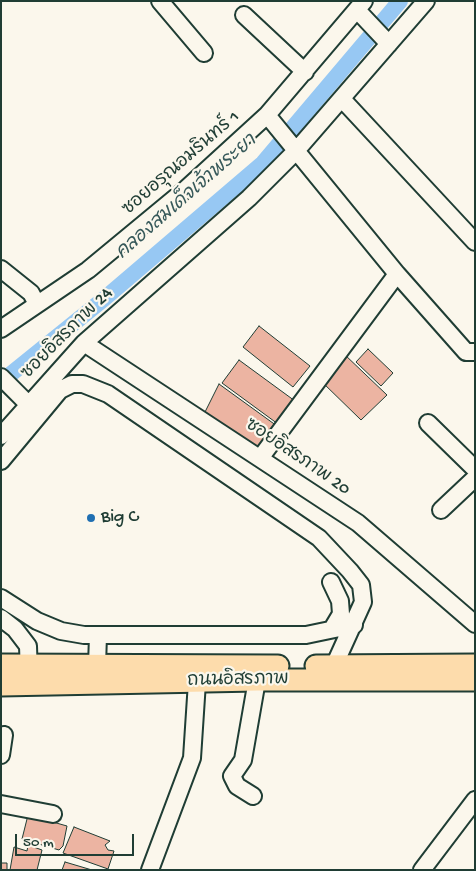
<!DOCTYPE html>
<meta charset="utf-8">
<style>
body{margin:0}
#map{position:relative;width:476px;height:871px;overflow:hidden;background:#fbf7ec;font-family:"Gochi Hand",sans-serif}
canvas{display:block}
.frame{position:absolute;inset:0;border:2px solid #1f3d34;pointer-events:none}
.scale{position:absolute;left:15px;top:834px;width:119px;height:22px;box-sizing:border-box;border:2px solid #1f3d34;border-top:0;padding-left:6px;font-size:15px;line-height:18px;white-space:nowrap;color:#1f3d34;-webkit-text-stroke:4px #fbf7ec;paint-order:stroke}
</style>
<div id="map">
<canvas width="476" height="871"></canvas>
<div class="frame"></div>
<div class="scale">50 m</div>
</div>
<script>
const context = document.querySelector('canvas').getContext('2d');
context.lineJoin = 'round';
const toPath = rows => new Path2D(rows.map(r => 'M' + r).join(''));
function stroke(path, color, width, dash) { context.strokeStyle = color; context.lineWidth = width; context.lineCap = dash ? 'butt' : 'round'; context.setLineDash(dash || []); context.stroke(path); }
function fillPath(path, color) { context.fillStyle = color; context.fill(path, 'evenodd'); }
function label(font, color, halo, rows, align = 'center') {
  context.font = font + ' "Gochi Hand","Playpen Sans Thai",sans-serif'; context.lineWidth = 4.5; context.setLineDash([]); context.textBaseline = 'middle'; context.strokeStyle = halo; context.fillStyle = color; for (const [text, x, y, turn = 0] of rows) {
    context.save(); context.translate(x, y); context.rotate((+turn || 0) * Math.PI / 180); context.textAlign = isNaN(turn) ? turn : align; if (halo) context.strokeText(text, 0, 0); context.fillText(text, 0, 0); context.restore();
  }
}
stroke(toPath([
 [1,382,105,298,263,163,400,1]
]), '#97c8f3', 16);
const building = toPath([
 [259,326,310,366,293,387,243,347,259,326],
 [368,349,393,373,381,386,356,362,368,349],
 [343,353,387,395,361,420,321,381,343,353],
 [239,360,295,401,278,424,222,383,239,360],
 [219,384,277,426,258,449,204,414,219,384],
 [28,815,67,826,63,846,59,850,22,839,28,815],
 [74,827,110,841,105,845,108,850,114,851,108,869,63,853,74,827],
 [28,845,42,850,37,870,10,870,14,847,27,851,28,845],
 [65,862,92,870,62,870,65,862],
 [1,863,7,863,7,870,1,870,1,863]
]);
fillPath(building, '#ecb4a2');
stroke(building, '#1f3d34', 1);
const minor = toPath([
 [160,1,204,53],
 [357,10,389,44],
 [244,15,305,72],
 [342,99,475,242],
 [267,115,397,274,466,352,475,352],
 [1,269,31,293,37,304],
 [1,329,88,270,186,189,267,115,364,1],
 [84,343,358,523,475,624],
 [1,377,28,404],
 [428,423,475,469],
 [1,436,84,343,249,198,295,152,426,1],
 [261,457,397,274],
 [1,461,60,390,72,384,83,384,108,394,319,538,350,571,361,585,363,602,334,666],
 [441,510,475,478],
 [331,582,340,601,341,614,332,629],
 [1,598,37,621,61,631,84,635,306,635,354,625],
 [1,618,15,629,28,646,29,675],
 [97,666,98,635],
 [1,755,4,735],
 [253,796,237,786,232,776,243,760,257,680],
 [1,804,53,814],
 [150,870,192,758,197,682],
 [422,870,475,800]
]);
const major = toPath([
 [1,665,278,666],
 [316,666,475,665],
 [1,685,257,680,475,680]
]);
stroke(minor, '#1f3d34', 20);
stroke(major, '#1f3d34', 25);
stroke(minor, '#fbf7ec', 16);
stroke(major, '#fddcac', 21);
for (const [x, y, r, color] of [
 [91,518,5,"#1f6fb2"]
]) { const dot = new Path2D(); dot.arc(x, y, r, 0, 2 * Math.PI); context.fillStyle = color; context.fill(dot); stroke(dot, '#fbf7ec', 2); }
label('18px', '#1f3d34', '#fbf7ec', [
 ["ซอยอรุณอมรินทร์ 1",182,164,-41],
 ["ซอยอิสรภาพ 24",68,334,-45],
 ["ซอยอิสรภาพ 20",297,458,34],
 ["ถนนอิสรภาพ",238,681,-1]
]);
label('18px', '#1f3d34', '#fbf7ec', [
 ["Big C",101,518]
], 'left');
label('italic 19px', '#37595a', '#fbf7ec', [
 ["คลองสมเด็จเจ้าพระยา",187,198,-41]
]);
</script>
